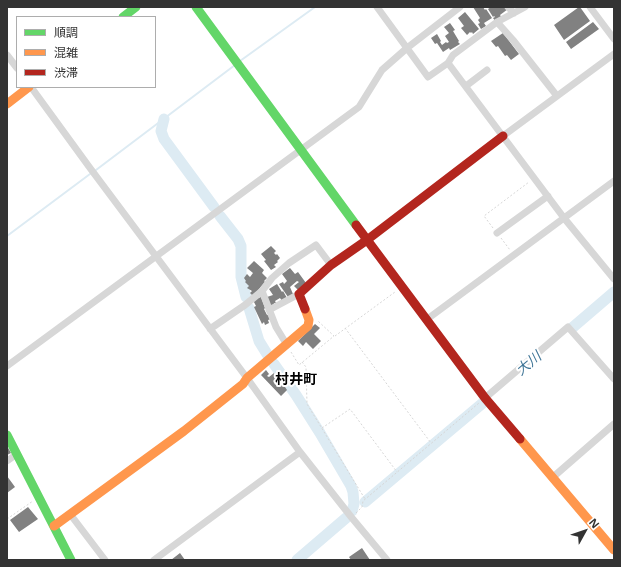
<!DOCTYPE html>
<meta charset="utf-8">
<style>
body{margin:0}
#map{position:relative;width:621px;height:567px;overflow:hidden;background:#fff;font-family:"Noto Sans","Noto Sans JP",sans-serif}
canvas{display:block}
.frame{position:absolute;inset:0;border:8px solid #333;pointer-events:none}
.legend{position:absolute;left:16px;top:16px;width:140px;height:72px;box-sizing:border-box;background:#fff;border:1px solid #adadad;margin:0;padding:5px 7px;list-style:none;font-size:12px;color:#333}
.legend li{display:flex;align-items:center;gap:8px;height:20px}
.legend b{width:20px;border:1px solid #adadad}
.north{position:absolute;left:565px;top:511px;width:40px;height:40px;-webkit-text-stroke:3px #fff;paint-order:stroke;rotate:50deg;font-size:11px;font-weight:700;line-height:16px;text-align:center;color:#333}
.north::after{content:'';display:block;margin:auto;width:14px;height:18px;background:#333;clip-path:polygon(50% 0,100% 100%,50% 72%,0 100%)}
</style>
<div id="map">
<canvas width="621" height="567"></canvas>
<div class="frame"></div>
<ul class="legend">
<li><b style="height:5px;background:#63d668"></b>順調</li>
<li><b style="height:5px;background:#ff974d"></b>混雑</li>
<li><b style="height:5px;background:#b3261e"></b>渋滞</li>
</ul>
<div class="north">N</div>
</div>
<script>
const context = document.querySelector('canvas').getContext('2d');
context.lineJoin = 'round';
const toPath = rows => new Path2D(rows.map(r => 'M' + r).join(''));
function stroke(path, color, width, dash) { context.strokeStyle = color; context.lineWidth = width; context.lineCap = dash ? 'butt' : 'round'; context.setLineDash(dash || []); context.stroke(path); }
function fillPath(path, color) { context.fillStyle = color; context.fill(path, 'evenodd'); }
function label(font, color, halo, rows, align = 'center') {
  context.font = font + ' "Noto Sans","Noto Sans JP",sans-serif'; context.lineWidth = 4; context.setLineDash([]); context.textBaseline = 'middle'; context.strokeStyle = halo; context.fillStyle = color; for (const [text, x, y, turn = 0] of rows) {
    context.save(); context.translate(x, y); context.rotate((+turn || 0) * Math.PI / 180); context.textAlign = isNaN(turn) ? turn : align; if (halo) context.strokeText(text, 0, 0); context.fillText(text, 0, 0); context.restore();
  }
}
stroke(toPath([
 [240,61,315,7],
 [96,170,235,65],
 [7,236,90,174]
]), '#ddebf3', 2);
stroke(toPath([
 [164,119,161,131,164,139,214,207],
 [220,216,238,239,241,246,241,277,246,297],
 [249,308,259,341,267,354],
 [572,328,614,292],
 [274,364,296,395,320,433,351,486,353,492,354,504,352,511],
 [365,502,484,402],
 [297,560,346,518]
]), '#ddebf3', 11);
fillPath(toPath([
 [473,7,483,7,485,10,486,9,492,18,484,23,486,26,481,29,478,24,480,23,478,20,480,18],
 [491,7,503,7,504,8,506,7,508,9,500,15,502,18,496,22,493,18,495,17,494,16,493,17,488,9],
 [579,7,580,7,590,21,564,40,554,25],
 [465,12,479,29,473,34,472,32,471,33,470,32,467,35,461,28,464,26,458,18],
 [593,22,599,29,571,49,566,42],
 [450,23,455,30,453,31,459,41,458,42,460,44,450,50,449,48,443,52,437,43,435,44,431,38,437,34,441,41,440,42,442,45,446,42,447,43,449,42,445,36,449,33,444,27],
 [503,33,519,54,511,60,507,55,505,56,498,46,496,47,491,41],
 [271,246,276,251,274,253,276,255,277,254,280,258,277,261,278,262,274,265,276,267,271,270,264,261,266,260,261,254],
 [254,261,264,270,262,273,267,278,264,281,265,282,253,296,250,293,252,291,247,288,249,286,245,282,246,281,244,278,247,274,250,277,253,273,247,268],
 [290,268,295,274,298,272,306,283,298,290,294,286,299,282,297,281,290,287,293,294,288,297,279,284,283,282,284,284,287,281,282,274],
 [277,284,282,292,283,291,287,298,282,301,280,298,275,301,276,303,274,303,274,305,270,306,267,297,273,295,269,289],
 [261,297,265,308,264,309,267,315,269,315,271,319,268,320,269,323,265,325,264,322,262,324,254,307,256,306,253,300],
 [315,324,320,328,314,334,321,341,313,349,306,342,303,346,298,341],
 [266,370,269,374,267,376,269,377,274,373,279,381,280,380,285,386,285,387,287,390,281,396,261,375],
 [7,446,11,453,7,455],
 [7,476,15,487,7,493],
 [28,507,38,519,19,532,10,520],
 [362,548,370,560,351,560,349,557],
 [180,553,185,560,171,560]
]), '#818181');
stroke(toPath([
 [493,228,484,216,529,182],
 [501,238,510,250],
 [345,328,431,443],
 [335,336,395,292],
 [291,352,299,365,334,336,318,321],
 [302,362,306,367,307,404,365,499],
 [322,428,350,409,397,472],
 [356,513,362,507,363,501,479,403],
 [7,519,33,501]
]), '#d6d6d6', 1, [2, 2]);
stroke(toPath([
 [377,7,428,77,448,63,453,55,497,22,525,7],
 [508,7,514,13],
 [590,7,614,39],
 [497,22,513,40,557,96],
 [7,55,17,68],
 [448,63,564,218,614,279],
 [466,86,487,70],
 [31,87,90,168,247,378,300,452,352,518,387,560],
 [503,136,614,54],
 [497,233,548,196],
 [269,310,299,294],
 [426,320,614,181],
 [210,329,245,305,262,291],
 [287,345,276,327,262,291,272,278,289,263,316,245,331,265],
 [7,366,359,107,382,70,407,48,460,7],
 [485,398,568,327,614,379],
 [7,461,17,454],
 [552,478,614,424],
 [70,514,105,560],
 [154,560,300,452]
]), '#d7d7d7', 7);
stroke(toPath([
 [196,7,356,225],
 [123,17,136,7],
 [7,435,71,560]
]), '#63d668', 9);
stroke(toPath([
 [7,104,29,87],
 [520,439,614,550],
 [54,526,184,431,243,384,247,378,308,326,309,320,305,309]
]), '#ff974d', 9);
stroke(toPath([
 [356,225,485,398,520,439],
 [305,309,299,294,331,265,367,240,503,136]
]), '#b3261e', 9);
label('italic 14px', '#3f7597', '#fff', [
 ["大川",529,364,-40]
]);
label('bold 14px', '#000', '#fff', [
 ["村井町",296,380]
]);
</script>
